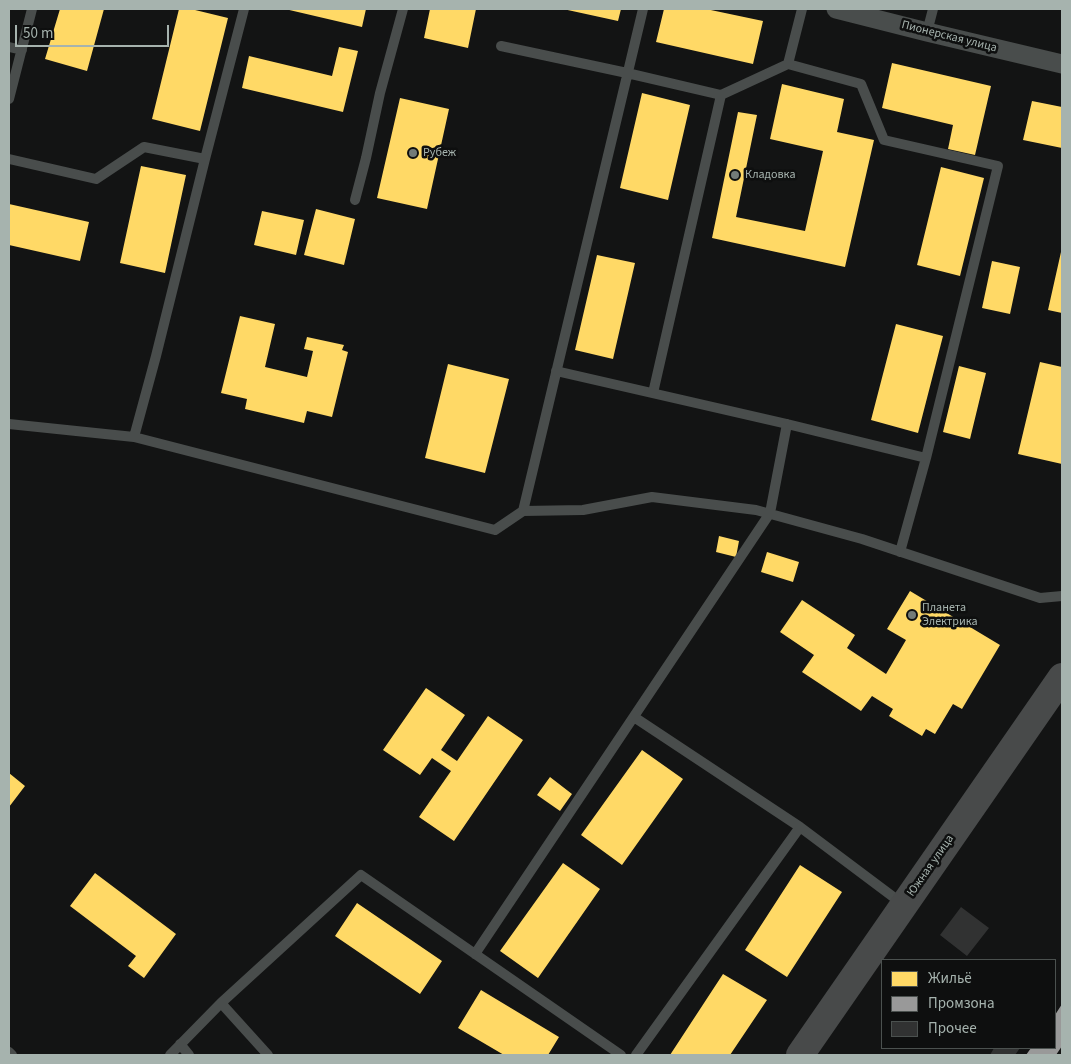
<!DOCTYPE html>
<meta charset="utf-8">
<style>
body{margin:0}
#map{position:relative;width:1071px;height:1064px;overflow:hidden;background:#131414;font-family:"Source Sans 3",sans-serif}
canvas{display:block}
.frame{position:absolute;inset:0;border:10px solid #a6b3ae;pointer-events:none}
.legend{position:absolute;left:881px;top:959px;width:175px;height:90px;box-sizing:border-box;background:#0e0f0f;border:1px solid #4b514f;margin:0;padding:6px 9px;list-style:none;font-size:15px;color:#a6b3ae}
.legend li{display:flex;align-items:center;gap:10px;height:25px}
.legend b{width:25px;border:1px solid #4b514f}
.scale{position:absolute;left:15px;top:25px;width:154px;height:22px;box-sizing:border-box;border:2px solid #a6b3ae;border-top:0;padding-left:6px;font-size:15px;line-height:18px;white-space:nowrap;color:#a6b3ae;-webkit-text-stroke:4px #0e0f0f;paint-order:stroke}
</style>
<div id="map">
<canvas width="1071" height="1064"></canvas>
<div class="frame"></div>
<ul class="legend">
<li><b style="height:14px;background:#ffd966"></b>Жильё</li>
<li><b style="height:14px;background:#999"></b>Промзона</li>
<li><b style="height:14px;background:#313232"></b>Прочее</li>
</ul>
<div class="scale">50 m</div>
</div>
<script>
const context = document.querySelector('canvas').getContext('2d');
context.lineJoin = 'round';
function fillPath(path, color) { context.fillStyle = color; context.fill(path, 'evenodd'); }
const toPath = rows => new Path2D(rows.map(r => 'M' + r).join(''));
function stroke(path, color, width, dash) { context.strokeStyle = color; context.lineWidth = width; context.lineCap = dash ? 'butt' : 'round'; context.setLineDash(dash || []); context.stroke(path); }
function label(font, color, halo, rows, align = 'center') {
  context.font = font + ' "Source Sans 3",sans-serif'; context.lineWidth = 5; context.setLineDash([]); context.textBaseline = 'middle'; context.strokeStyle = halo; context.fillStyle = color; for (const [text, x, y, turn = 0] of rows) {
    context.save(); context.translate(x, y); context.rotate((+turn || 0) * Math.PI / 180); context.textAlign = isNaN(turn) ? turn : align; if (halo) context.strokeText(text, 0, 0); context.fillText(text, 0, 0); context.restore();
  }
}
fillPath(toPath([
 [60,9,104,9,87,71,45,59],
 [179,9,191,9,228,18,200,131,152,119],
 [285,9,366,9,362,27],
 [430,9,476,9,468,48,424,38],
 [563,9,621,9,618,21],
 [664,9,706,9,763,21,753,64,656,42],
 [339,47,358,51,343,112,242,88,249,56,332,76],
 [892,63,991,86,975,155,948,149,953,125,882,108],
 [782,84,844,99,837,132,874,140,845,267,712,238,738,112,757,115,736,217,805,231,823,151,770,139],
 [642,93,690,105,668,200,620,188],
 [400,98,449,109,427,209,377,198],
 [1032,101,1062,107,1062,148,1023,140],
 [141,166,186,175,165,273,120,263],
 [941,167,984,178,960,276,917,265],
 [9,204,89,222,80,261,9,245],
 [316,209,355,219,344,265,304,255],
 [262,211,304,220,296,255,254,245],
 [1061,252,1062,252,1062,313,1048,310],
 [597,255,635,263,613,359,575,350],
 [992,261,1020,267,1010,314,982,308],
 [240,316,275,324,265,367,307,377,313,351,304,349,307,337,344,345,342,350,348,352,332,417,307,411,304,423,245,409,247,399,221,393],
 [896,324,943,336,918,433,871,420],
 [1040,362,1062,367,1062,464,1018,454],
 [448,364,509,379,485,473,425,458],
 [959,366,986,373,970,439,943,432],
 [719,536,739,541,736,557,716,552],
 [767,552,799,562,793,582,761,572],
 [910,591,1000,645,962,709,953,704,935,734,926,729,922,736,889,716,893,709,872,696,861,711,802,672,814,655,780,632,802,600,855,635,847,648,886,674,906,640,887,629],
 [426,688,465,715,441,750,457,761,488,716,523,740,454,841,419,817,451,771,432,758,420,775,383,750],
 [642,750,683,779,622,865,581,835],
 [9,773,25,786,9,807],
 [550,777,572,794,560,811,537,795],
 [563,863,600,889,538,978,500,951],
 [800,865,842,892,787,977,745,950],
 [95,873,176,934,144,978,128,966,136,956,70,906],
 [357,903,442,961,420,994,335,936],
 [723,974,767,1000,730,1055,670,1055],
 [481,990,559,1037,548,1055,504,1055,458,1028]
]), '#ffd966');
fillPath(toPath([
 [1062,1004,1062,1046,1056,1055,1026,1055,1031,1048,1055,1048,1055,1015]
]), '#999');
fillPath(toPath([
 [961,907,989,928,967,956,940,935],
 [994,1048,1020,1048,1015,1055,990,1055]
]), '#313232');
stroke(toPath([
 [927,32,933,9],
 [501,46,627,73,721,95,788,64,802,9],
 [9,47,22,50],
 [788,64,861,84,884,140,998,166,926,458,900,552],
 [9,99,32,9],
 [9,159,96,179,144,147,205,159],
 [355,200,366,158,380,93,403,9],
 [556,371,787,424,926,458],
 [653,393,721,95],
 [9,424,134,437,495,530,523,511,643,9],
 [134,437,156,356,205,159,244,9],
 [523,511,583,510,652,497,756,510,862,539,1040,598,1062,596],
 [634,717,800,827,904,905],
 [475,954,770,513,787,424],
 [221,1003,268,1055],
 [180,1044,189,1055],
 [9,1052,12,1055],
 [170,1055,221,1003,361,875,621,1055],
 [636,1055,800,827]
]), '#494d4c', 10);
stroke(toPath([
 [836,9,927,32,1062,64]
]), '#494d4c', 19);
stroke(toPath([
 [800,1055,1062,677]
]), '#484a4a', 28);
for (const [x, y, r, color] of [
 [413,153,5,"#737b78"],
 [735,175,5,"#737b78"],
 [912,615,5,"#737b78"]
]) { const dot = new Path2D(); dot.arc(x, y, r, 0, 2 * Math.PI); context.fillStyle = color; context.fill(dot); stroke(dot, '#0e0f0f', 2); }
label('12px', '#a6b3ae', '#0e0f0f', [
 ["Пионерская улица",949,37,14],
 ["Южная улица",931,866,-55]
]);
label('12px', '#a6b3ae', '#0e0f0f', [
 ["Рубеж",423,153],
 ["Кладовка",745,175],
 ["Планета",922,608],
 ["Электрика",922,622]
], 'left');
</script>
